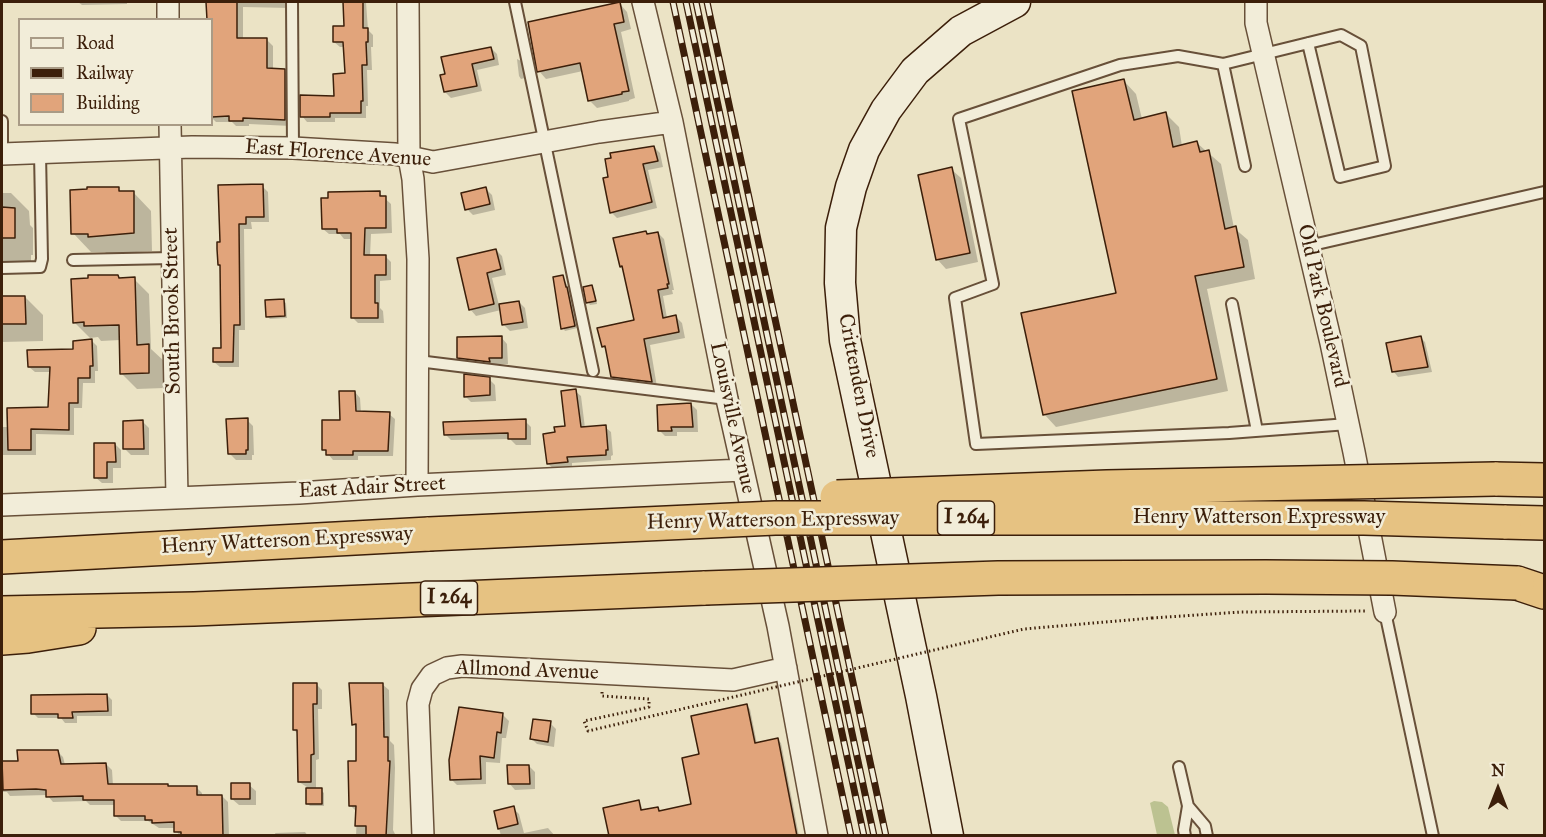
<!DOCTYPE html>
<style>
body{margin:0}
#map{position:relative;width:1546px;height:837px;overflow:hidden;background:#ebe3c5;font-family:"IM FELL Great Primer",serif}
canvas{display:block}
.frame{position:absolute;inset:0;border:3px solid #3c1f0a;pointer-events:none}
.legend{position:absolute;left:18px;top:18px;width:195px;height:108px;box-sizing:border-box;background:#f2edd9;border:2px solid #a99b86;margin:0;padding:8px 10px;list-style:none;font-size:18px;color:#3c1f0a}
.legend li{display:flex;align-items:center;gap:12px;height:30px}
.legend b{width:30px;border:2px solid #a99b86}
.north{position:absolute;left:1468px;top:759px;width:60px;height:60px;-webkit-text-stroke:4px #f2edd9;paint-order:stroke;rotate:0deg;font-size:16px;font-weight:700;line-height:24px;text-align:center;color:#3c1f0a}
.north::after{content:'';display:block;margin:auto;width:21px;height:27px;background:#3c1f0a;clip-path:polygon(50% 0,100% 100%,50% 72%,0 100%)}
</style>
<div id="map">
<canvas width="1546" height="837"></canvas>
<div class="frame"></div>
<ul class="legend">
<li><b style="height:8px;background:#f2edd9"></b>Road</li>
<li><b style="height:8px;background:#3c1f0a"></b>Railway</li>
<li><b style="height:16px;background:#e1a47b"></b>Building</li>
</ul>
<div class="north">N</div>
</div>
<script>
const context = document.querySelector('canvas').getContext('2d');
context.lineJoin = 'round';
function fillPath(path, color) { context.fillStyle = color; context.fill(path, 'evenodd'); }
const toPath = rows => new Path2D(rows.map(r => 'M' + r).join(''));
function stroke(path, color, width, dash) { context.strokeStyle = color; context.lineWidth = width; context.lineCap = dash ? 'butt' : 'round'; context.setLineDash(dash || []); context.stroke(path); }
function label(font, color, halo, rows, align = 'center') {
  context.font = font + ' "IM FELL Great Primer",serif'; context.lineWidth = 5; context.setLineDash([]); context.textBaseline = 'middle'; context.strokeStyle = halo; context.fillStyle = color; for (const [text, x, y, turn = 0] of rows) {
    context.save(); context.translate(x, y); context.rotate((+turn || 0) * Math.PI / 180); context.textAlign = isNaN(turn) ? turn : align; if (halo) context.strokeText(text, 0, 0); context.fillText(text, 0, 0); context.restore();
  }
}
fillPath(toPath([
 [1154,801,1162,802,1168,807,1175,835,1157,835,1150,803]
]), '#bcc291');
fillPath(toPath([
 [78,2,127,2,127,4,82,5],
 [208,2,292,2,290,8,243,7,243,39,267,40,273,46,273,70,284,70,290,76,291,126,249,124,249,126,236,126,232,122,216,122,212,118,212,20,208,20],
 [345,2,366,2,368,30,373,35,373,47,371,47,372,70,367,70,368,106,366,106,366,118,335,118,335,122,307,122,302,116,336,97,346,75,345,47,340,47,334,42,345,27],
 [620,4,627,12,631,29,621,32,635,98,629,100,629,101,597,108,589,100,583,71,546,79,539,71],
 [491,48,497,54,499,65,477,70,482,91,451,98,445,92,442,76],
 [517,59,521,61,525,78,521,79,519,76],
 [1124,81,1136,94,1142,119,1166,114,1179,127,1182,146,1197,143,1221,164,1234,228,1248,240,1255,279,1207,289,1228,391,1056,427,1044,414,1117,294],
 [654,147,660,153,663,167,648,170,657,208,617,218,611,212,610,178],
 [951,169,961,178,978,262,946,269,937,259],
 [262,186,268,192,269,222,251,222,252,229,244,229,245,330,239,330,239,367,220,367,214,362,222,350,221,266,219,264,221,244],
 [118,189,121,192,133,192,151,211,152,251,107,254,105,252,91,252,73,233],
 [486,189,492,195,495,210,473,215,467,209],
 [2,193,11,193,29,211,30,225,33,228,33,255,31,255,31,272,2,273],
 [379,193,391,204,392,233,371,234,370,256,385,256,391,262,391,280,380,281,380,308,383,311,384,323,358,323,352,317,353,239,344,239,340,234,329,234,323,229],
 [658,233,664,239,674,290,672,290,673,294,663,296,667,318,676,317,682,323,685,338,650,345,657,387,618,383,612,376,608,351,603,346,635,321,624,269,621,266,648,235],
 [496,250,502,256,506,275,492,278,499,305,519,302,525,308,528,328,510,331,503,324,501,310,476,316,470,309],
 [118,276,121,279,134,279,149,294,151,349,164,361,164,388,137,389,121,373,120,340,101,341,98,337,90,338,74,322],
 [563,277,570,291,577,328,565,331,563,328],
 [592,287,594,289,597,304,590,305,588,302],
 [2,297,25,297,43,315,43,341,2,342],
 [283,301,286,303,287,318,270,319,267,316],
 [501,337,507,344,508,364,495,364,495,368,465,364,459,358],
 [1420,337,1425,342,1432,372,1398,377,1394,372],
 [92,341,97,346,98,371,95,371,95,383,83,383,82,408,74,408,74,435,36,434,36,455,2,455,2,427,7,427,6,409,50,409,51,372,35,372,29,367,75,351],
 [489,379,495,385,496,401,471,402,465,396],
 [575,391,581,396,585,428,605,427,611,432,613,455,611,456,611,460,572,463,572,467,554,469,548,464,556,434,567,427],
 [355,392,360,398,361,413,389,414,395,419,393,456,358,456,358,460,333,460,324,449,341,421],
 [691,404,697,410,698,432,677,432,677,436,665,436,659,430],
 [247,420,253,426,254,455,252,455,252,460,236,460,230,454],
 [525,421,531,427,531,445,516,445,510,439,451,440,445,434],
 [143,422,149,428,149,455,131,455,125,449],
 [115,444,121,450,121,468,113,468,113,483,102,483,95,477],
 [316,684,322,690,322,709,318,709,319,759,316,760,316,790,321,790,324,793,324,806,310,806,307,803,307,787,299,782,298,734,294,730],
 [382,684,389,690,390,741,394,745,395,768,393,830,396,836,356,836,357,812,351,806,358,763,357,728,353,724],
 [107,695,112,700,112,716,77,716,77,723,65,723,61,718,38,718,33,713],
 [747,706,750,709,757,744,778,740,781,743,799,836,610,836,638,801,641,805,643,811,658,808,661,812,693,805,701,756],
 [503,715,509,721,506,738,502,738,500,763,486,762,486,784,457,785,451,779],
 [550,723,556,729,554,747,537,744,531,738],
 [57,751,63,757,65,765,106,764,112,770,113,786,168,785,170,787,196,787,202,793,202,797,222,796,228,802,229,836,180,836,176,831,176,828,159,828,148,821,121,821,115,815,115,805,90,805,86,801,53,802,47,795,10,796,7,792,2,792,2,762,19,762],
 [529,766,535,772,535,789,515,790,509,783],
 [249,785,256,791,256,805,239,805,232,799],
 [513,808,519,814,524,833,548,828,555,836,501,836,495,812],
 [305,832,308,836,276,836,275,833]
]), '#0003');
const building = toPath([
 [206,2,237,2,237,38,267,38,267,68,285,69,285,120,243,118,243,121,229,121,229,116,212,117,212,20,207,20,206,2],
 [343,2,363,2,363,28,368,28,368,42,366,42,367,65,362,65,363,101,361,101,361,113,330,113,330,117,300,117,300,95,334,96,333,74,345,73,343,42,333,42,333,26,344,26,343,2],
 [620,2,624,22,614,24,629,91,622,92,622,94,588,101,580,63,537,72,528,22,620,2],
 [491,47,494,59,472,64,477,86,444,92,440,75,445,74,441,57,491,47],
 [1124,79,1134,120,1166,112,1173,147,1197,141,1200,152,1209,150,1225,229,1236,226,1244,267,1195,276,1217,379,1043,415,1021,313,1116,293,1072,91,1124,79],
 [654,146,658,161,643,164,652,202,610,213,603,178,608,177,605,159,611,158,610,153,654,146],
 [952,167,970,253,936,260,918,175,952,167],
 [263,184,264,217,246,217,246,224,239,224,240,325,234,325,233,362,213,362,213,348,221,348,220,265,218,265,217,249,217,242,220,242,218,185,263,184],
 [87,187,119,187,119,191,134,191,134,233,88,237,88,234,71,234,70,190,87,189,87,187],
 [486,187,490,204,465,210,461,193,486,187],
 [380,191,380,196,386,196,386,228,365,228,364,255,386,255,386,275,375,275,375,303,378,303,378,318,351,318,351,233,337,233,337,229,322,229,321,198,328,198,328,192,380,191],
 [2,207,15,208,15,238,2,238,2,207],
 [646,231,647,234,658,232,669,284,667,284,668,288,658,290,663,318,676,315,679,332,644,339,652,382,611,377,605,346,602,347,597,328,634,320,622,266,620,267,613,238,646,231],
 [496,249,501,269,487,273,494,304,469,310,457,258,496,249],
 [88,275,118,275,119,278,135,277,137,345,149,344,149,373,120,374,119,325,84,326,84,322,73,323,71,279,88,278,88,275],
 [563,275,566,287,567,287,575,326,561,329,553,277,563,275],
 [592,285,596,301,586,303,583,287,592,285],
 [2,296,25,296,26,324,2,324,2,296],
 [284,299,285,316,266,317,265,300,284,299],
 [519,301,523,322,502,325,499,304,519,301],
 [502,336,502,358,489,358,490,362,457,358,457,337,502,336],
 [1421,336,1428,367,1392,372,1386,343,1421,336],
 [92,339,93,366,90,366,90,378,78,378,78,403,69,403,69,430,31,429,31,450,8,450,7,408,48,407,50,367,28,367,27,350,73,349,73,341,92,339],
 [464,374,490,377,490,395,464,397,464,374],
 [576,389,581,427,606,425,608,450,606,450,606,455,567,457,568,462,547,464,543,434,555,432,554,427,565,426,561,391,576,389],
 [339,391,355,391,356,411,390,412,388,451,353,451,353,455,326,455,326,450,322,450,322,420,340,420,339,391],
 [691,403,693,427,671,427,672,431,658,431,657,405,691,403],
 [248,418,248,450,246,450,246,454,228,454,226,419,248,418],
 [526,419,526,439,508,439,508,433,444,435,443,422,526,419],
 [143,420,144,449,123,449,123,421,143,420],
 [94,443,115,443,116,462,107,462,107,478,94,478,94,443],
 [293,683,317,683,317,704,313,704,314,754,311,755,311,782,298,782,297,730,293,730,293,683],
 [349,683,383,683,384,737,388,737,388,761,390,761,386,836,366,836,366,826,355,826,356,806,349,806,348,761,356,761,356,724,352,725,349,683],
 [107,694,108,711,72,712,73,718,58,718,58,714,31,714,31,695,107,694],
 [747,704,755,743,778,738,797,836,609,836,603,808,639,800,641,810,658,807,659,811,691,804,682,758,699,754,691,716,747,704],
 [459,707,503,713,501,733,497,732,494,758,480,756,481,779,450,780,449,760,459,707],
 [533,719,551,721,548,742,530,739,533,719],
 [17,750,58,750,61,764,106,763,108,784,168,784,168,786,197,786,197,795,222,795,223,836,181,835,181,832,174,832,174,822,152,823,152,820,145,820,145,816,114,816,114,800,83,800,83,796,46,797,46,790,36,789,3,790,2,761,18,761,17,750],
 [507,765,529,765,530,784,508,784,507,765],
 [231,783,250,783,250,799,231,799,231,783],
 [306,788,322,788,322,804,306,804,306,788],
 [514,806,518,824,498,829,494,811,514,806]
]);
fillPath(building, '#e1a47b');
stroke(building, '#3c1f0a', 1.5);
const lane = toPath([
 [292,2,293,148],
 [515,2,593,371],
 [1308,43,1340,177,1385,166,1361,46,1341,35,1223,64,1178,56,1120,65,959,119,993,284,955,298,976,444,1229,433,1348,424],
 [1223,64,1245,166],
 [2,121,2,154],
 [1308,246,1544,192],
 [73,260,172,258],
 [2,268,40,267,42,259,40,153],
 [1232,304,1257,431],
 [418,361,727,399],
 [1385,612,1433,836],
 [1179,767,1188,806,1184,830,1185,836],
 [1188,806,1205,826,1207,836]
]);
const street = toPath([
 [168,2,168,20],
 [408,2,409,157,413,179,418,259,417,485],
 [643,2,672,122,727,399,778,626,817,836],
 [1256,2,1256,23,1331,343,1354,452,1385,612],
 [170,124,177,498],
 [2,154,192,147,293,148,395,154,433,162,599,132,672,122],
 [2,505,299,493,417,485,743,470],
 [423,836,418,704,422,689,432,675,447,668,462,666,733,680,786,668]
]);
const secondary = toPath([
 [948,836,921,696,845,340,840,283,841,228,851,187,864,150,886,110,915,71,961,31,1015,2]
]);
const highway = toPath([
 [1495,479,1544,480],
 [1504,522,1544,523],
 [2,557,429,534],
 [1517,583,1544,592],
 [2,613,194,609,705,588],
 [2,638,28,636,79,628]
]);
stroke(lane, '#685039', 14);
stroke(street, '#685039', 24);
stroke(secondary, '#3c1f0a', 33);
stroke(highway, '#3c1f0a', 36);
stroke(toPath([
 [1152,618,1241,612,1365,611],
 [602,692,602,696,649,699,649,707,636,710]
]), '#3c1f0a', 3, [1.5, 3]);
stroke(lane, '#f2edd9', 10);
stroke(street, '#f2edd9', 21);
stroke(secondary, '#f2edd9', 30);
stroke(highway, '#e6c282', 33);
const rail = toPath([
 [673,2,851,836],
 [686,2,864,836],
 [696,2,874,836],
 [707,2,886,836]
]);
stroke(rail, '#3c1f0a', 7);
stroke(rail, '#f2edd9', 4.5, [14]);
const highwayBridge = toPath([
 [837,497,1107,487,1495,479],
 [429,534,775,518,1364,518,1504,522],
 [705,588,998,578,1266,577,1392,578,1517,583]
]);
stroke(highwayBridge, '#3c1f0a', 36, []);
stroke(toPath([
 [636,710,584,721,588,731,1024,629,1152,618]
]), '#3c1f0a', 3, [1.5, 3]);
stroke(highwayBridge, '#e6c282', 33);
for (const [x, y, w] of [
 [966,518,57],
 [449,598,57]
]) { const box = new Path2D(); box.roundRect(x - w / 2, y - 17, w, 34, 4.5); context.fillStyle = '#f2edd9'; context.fill(box); stroke(box, '#3c1f0a', 1.5); }
label('bold 20px', '#3c1f0a', null, [
 ["I 264",966,518],
 ["I 264",449,598]
]);
label('21px', '#3c1f0a', '#f2edd9', [
 ["East Florence Avenue",338,154,4],
 ["Old Park Boulevard",1322,306,77],
 ["South Brook Street",173,311,-91],
 ["Crittenden Drive",858,386,79],
 ["Louisville Avenue",732,418,78],
 ["East Adair Street",372,488,-3],
 ["Henry Watterson Expressway",1259,518],
 ["Henry Watterson Expressway",773,521,-1],
 ["Henry Watterson Expressway",287,541,-3],
 ["Allmond Avenue",527,671,2]
]);
</script>
